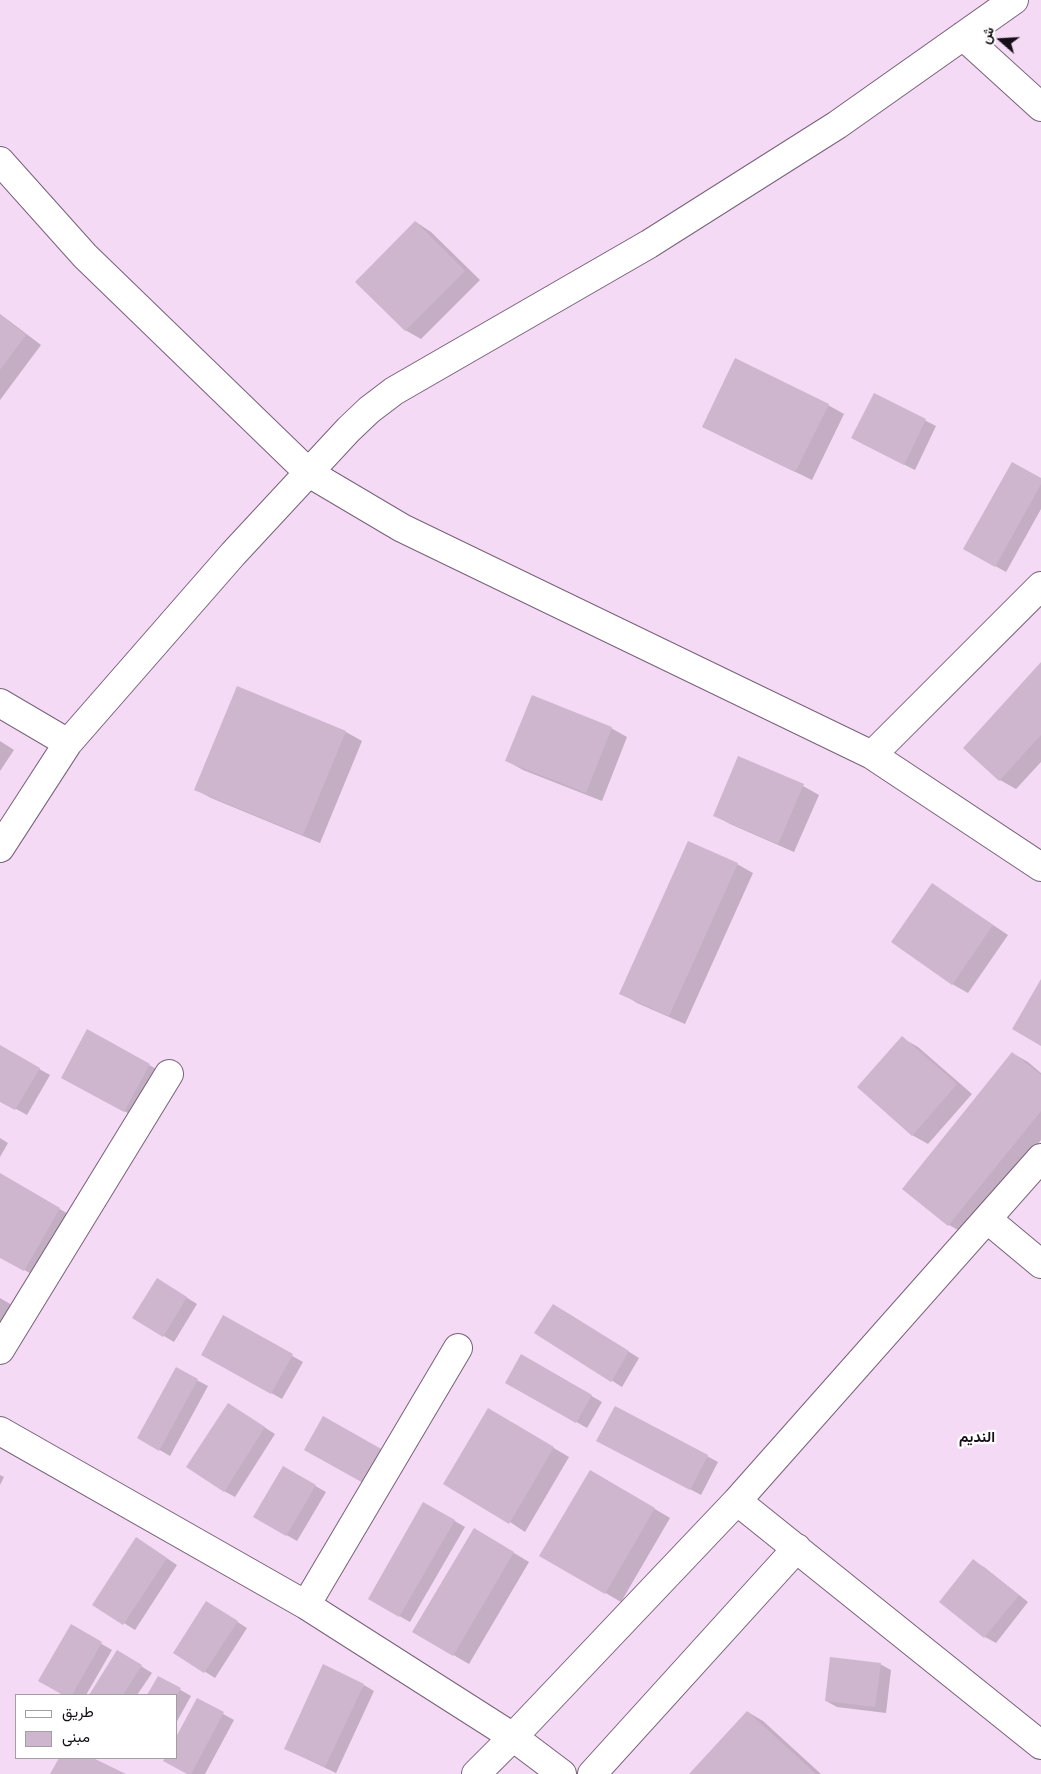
<!DOCTYPE html>
<meta charset="utf-8">
<style>
body{margin:0}
#map{position:relative;width:1041px;height:1774px;overflow:hidden;background:#f4daf4;font-family:Inter,Vazirmatn,sans-serif}
canvas{display:block}
.legend{position:absolute;left:15px;top:1694px;width:162px;height:65px;box-sizing:border-box;background:#fff;border:1px solid #a29fa2;margin:0;padding:6px 9px;list-style:none;font-size:15px;color:#170f17}
.legend li{display:flex;align-items:center;gap:10px;height:25px}
.legend b{width:25px;border:1px solid #a29fa2}
.north{position:absolute;left:976px;top:15px;width:50px;height:50px;-webkit-text-stroke:4px #fff;paint-order:stroke;rotate:289deg;font-size:14px;font-weight:700;line-height:20px;text-align:center;color:#170f17}
.north::after{content:'';display:block;margin:auto;width:18px;height:22px;background:#170f17;clip-path:polygon(50% 0,100% 100%,50% 72%,0 100%)}
</style>
<div id="map">
<canvas width="1041" height="1774"></canvas>
<ul class="legend">
<li><b style="height:6px;background:#fff"></b>طريق</li>
<li><b style="height:14px;background:#cfb6cf"></b>مبنى</li>
</ul>
<div class="north">ش</div>
</div>
<script>
const context = document.querySelector('canvas').getContext('2d');
context.lineJoin = 'round';
function fillPath(path, color) { context.fillStyle = color; context.fill(path, 'evenodd'); }
const toPath = rows => new Path2D(rows.map(r => 'M' + r).join(''));
function stroke(path, color, width, dash) { context.strokeStyle = color; context.lineWidth = width; context.lineCap = dash ? 'butt' : 'round'; context.setLineDash(dash || []); context.stroke(path); }
function label(font, color, halo, rows, align = 'center') {
  context.font = font + ' Inter,Vazirmatn,sans-serif'; context.lineWidth = 4.5; context.setLineDash([]); context.textBaseline = 'middle'; context.strokeStyle = halo; context.fillStyle = color; for (const [text, x, y, turn = 0] of rows) {
    context.save(); context.translate(x, y); context.rotate((+turn || 0) * Math.PI / 180); context.textAlign = isNaN(turn) ? turn : align; if (halo) context.strokeText(text, 0, 0); context.fillText(text, 0, 0); context.restore();
  }
}
fillPath(toPath([
 [416,222,431,232,480,280,421,339,405,330],
 [0,314,41,345,0,400],
 [874,394,936,426,915,470,863,444],
 [828,405,844,414,812,480,719,435],
 [1041,480,1041,509,1006,572,965,549],
 [1041,663,1041,762,1016,789,1000,780,965,748],
 [238,687,346,732,362,741,320,843,211,798,195,789],
 [611,728,627,737,602,801,523,770,507,761],
 [0,741,14,750,0,771],
 [739,758,803,786,819,795,794,852,730,824,714,815],
 [737,864,753,873,685,1024,637,1003,621,993],
 [932,884,1008,935,968,993,952,984],
 [87,1031,160,1071,135,1117,62,1077],
 [902,1038,918,1047,972,1094,928,1144,912,1135],
 [0,1047,50,1075,27,1115,0,1100],
 [1012,1053,1028,1062,1041,1073,1041,1140,965,1234,949,1225,904,1189],
 [0,1138,8,1143,0,1157],
 [0,1174,75,1218,40,1279,0,1256],
 [168,1286,197,1304,174,1342,164,1336],
 [0,1298,17,1308,0,1335],
 [564,1311,639,1358,622,1387,611,1380],
 [223,1317,303,1362,282,1399,202,1354],
 [521,1356,602,1402,587,1428,507,1382],
 [176,1369,208,1386,170,1456,139,1438],
 [615,1407,718,1462,701,1495,609,1446],
 [489,1410,569,1457,525,1532,510,1522],
 [239,1411,275,1434,235,1497,224,1491],
 [284,1468,326,1492,297,1541,255,1517],
 [591,1471,670,1518,621,1602,541,1555],
 [0,1475,4,1477,0,1485],
 [424,1503,465,1527,410,1622,369,1599],
 [474,1529,529,1562,469,1664,414,1632],
 [147,1545,177,1565,135,1630,94,1604],
 [973,1561,984,1567,1028,1602,996,1643,985,1637,941,1602],
 [217,1609,247,1628,215,1678,174,1652],
 [71,1626,112,1650,86,1695,65,1695,40,1680],
 [117,1651,152,1673,137,1695,90,1695],
 [880,1664,891,1670,886,1713,837,1707,826,1701],
 [158,1677,191,1696,176,1723,176,1695,148,1695],
 [364,1685,374,1691,336,1773,296,1754],
 [198,1700,234,1720,205,1774,188,1774,165,1761,167,1758,176,1758],
 [748,1712,763,1721,821,1774,691,1774]
]), '#0003');
fillPath(toPath([
 [415,221,465,271,405,331,355,282],
 [0,315,26,335,0,370],
 [735,358,829,404,795,472,702,427],
 [874,393,926,419,904,465,851,438],
 [1012,462,1041,478,1041,484,995,567,963,549],
 [1041,662,1041,735,999,781,963,748],
 [237,686,346,731,303,835,194,790],
 [532,695,612,727,586,793,505,761],
 [738,756,804,784,778,844,713,816],
 [688,841,738,863,669,1016,619,994],
 [932,883,993,925,952,985,891,942],
 [1041,979,1041,1046,1012,1029],
 [87,1029,150,1064,124,1112,61,1078],
 [902,1036,957,1084,912,1136,857,1087],
 [0,1045,40,1068,15,1110,0,1102],
 [1012,1052,1041,1075,1041,1111,948,1226,902,1189],
 [0,1173,60,1208,24,1271,0,1258],
 [157,1278,187,1297,163,1337,132,1318],
 [553,1304,629,1351,611,1382,534,1333],
 [223,1315,293,1354,271,1394,201,1355],
 [521,1354,592,1395,576,1423,505,1383],
 [176,1367,198,1379,159,1451,137,1438],
 [228,1403,265,1427,224,1492,186,1467],
 [615,1406,708,1455,690,1490,596,1441],
 [488,1408,554,1447,509,1524,443,1484],
 [323,1416,383,1450,365,1484,304,1450],
 [283,1466,316,1485,286,1536,253,1517],
 [590,1470,655,1508,605,1594,539,1556],
 [423,1502,455,1520,399,1617,368,1599],
 [474,1528,514,1552,453,1656,412,1632],
 [136,1537,167,1558,123,1625,92,1605],
 [973,1559,1019,1595,984,1638,939,1602],
 [206,1601,238,1621,204,1673,173,1653],
 [71,1624,102,1642,72,1695,63,1695,38,1681],
 [117,1650,142,1665,123,1695,89,1695],
 [830,1657,881,1663,875,1707,825,1701],
 [323,1664,364,1684,325,1767,284,1749],
 [158,1676,181,1688,177,1695,147,1695],
 [197,1698,224,1712,191,1774,187,1774,163,1761,165,1758,176,1758,176,1737],
 [747,1711,816,1774,689,1774],
 [59,1758,93,1758,126,1774,50,1774]
]), '#cfb6cf');
const minor = toPath([
 [963,36,1041,107],
 [0,161,85,256,309,473,402,528,872,755,1041,867],
 [0,703,68,743],
 [872,755,1041,586],
 [0,848,68,743,233,554,349,429,369,410,394,391,649,244,837,125,1014,0],
 [987,1219,1041,1264],
 [0,1350,169,1074],
 [0,1431,306,1605,513,1737,562,1774],
 [737,1501,1041,1745],
 [306,1605,458,1348],
 [476,1774,513,1737,737,1501,1041,1158],
 [592,1774,797,1548]
]);
stroke(minor, '#786278', 30);
stroke(minor, '#fff', 28);
label('bold 15px', '#170f17', '#fff', [
 ["النديم",977,1437]
]);
</script>
